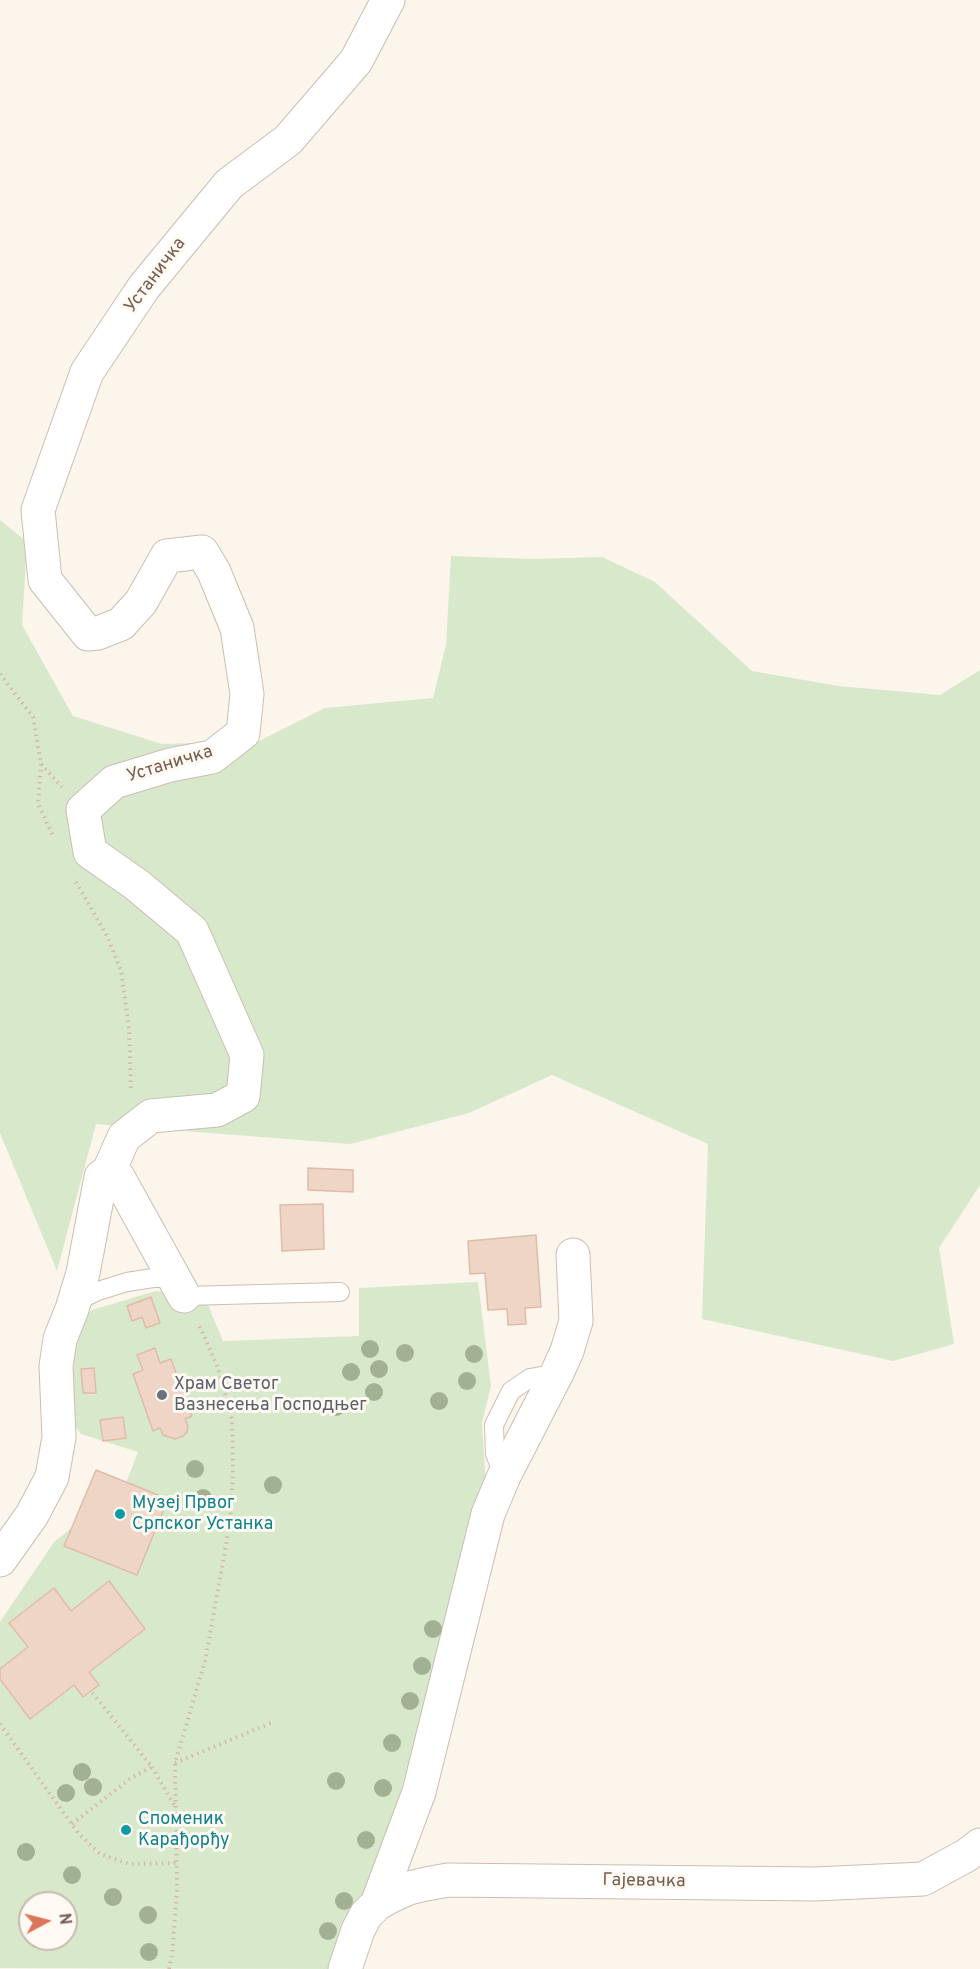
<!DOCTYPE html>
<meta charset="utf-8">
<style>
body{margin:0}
#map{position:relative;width:980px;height:1969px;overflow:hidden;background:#fbf5eb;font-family:Overpass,sans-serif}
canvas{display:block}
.north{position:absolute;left:18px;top:1891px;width:60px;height:60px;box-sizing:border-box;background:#fef9f2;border:2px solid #c7bbb1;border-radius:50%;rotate:83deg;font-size:16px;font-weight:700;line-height:24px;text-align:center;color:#755d50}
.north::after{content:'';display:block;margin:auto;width:21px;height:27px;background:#db765b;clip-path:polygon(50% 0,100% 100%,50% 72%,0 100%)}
</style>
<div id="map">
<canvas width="980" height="1969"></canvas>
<div class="north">N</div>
</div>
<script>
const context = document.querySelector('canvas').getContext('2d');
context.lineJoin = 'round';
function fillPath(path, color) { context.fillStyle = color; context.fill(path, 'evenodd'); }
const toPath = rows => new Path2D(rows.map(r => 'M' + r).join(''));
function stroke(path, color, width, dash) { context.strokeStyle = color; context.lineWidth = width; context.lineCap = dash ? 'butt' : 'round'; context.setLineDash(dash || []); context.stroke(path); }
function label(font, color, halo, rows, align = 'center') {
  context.font = font + ' Overpass,sans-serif'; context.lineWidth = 6; context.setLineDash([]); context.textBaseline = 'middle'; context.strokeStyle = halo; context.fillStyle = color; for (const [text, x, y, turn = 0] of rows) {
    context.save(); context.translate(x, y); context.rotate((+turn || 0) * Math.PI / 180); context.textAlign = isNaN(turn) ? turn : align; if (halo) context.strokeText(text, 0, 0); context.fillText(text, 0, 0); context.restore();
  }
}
fillPath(toPath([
 [0,520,27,542,22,625,73,716,162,744,259,741,325,708,433,698,446,645,451,556,533,559,602,557,655,582,752,671,838,686,940,695,980,670,980,1185,939,1248,954,1344,893,1361,702,1319,708,1144,552,1075,469,1113,350,1144,96,1124,57,1271,0,1133],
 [478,1282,491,1386,482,1423,486,1486,384,1851,332,1969,0,1968,0,1622,54,1542,72,1528,65,1546,137,1575,168,1500,126,1483,138,1452,81,1434,76,1427,70,1356,85,1316,92,1310,156,1291,204,1295,223,1341,359,1336,359,1288],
 [30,1903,66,1903,66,1939,30,1939]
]), '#d7e9ca');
const building = toPath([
 [308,1168,353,1170,353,1192,308,1190,308,1168],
 [323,1204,324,1249,282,1251,280,1205,323,1204],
 [536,1235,541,1307,525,1308,526,1324,508,1325,507,1309,488,1310,485,1273,470,1274,468,1241,536,1235],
 [151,1297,160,1323,146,1328,142,1317,132,1321,127,1306,151,1297],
 [155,1348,160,1363,171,1359,192,1416,185,1419,188,1426,187,1432,183,1436,175,1439,163,1435,160,1428,153,1431,133,1374,143,1370,137,1355,155,1348],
 [94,1368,96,1393,83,1393,81,1369,94,1368],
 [123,1417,126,1438,103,1441,100,1420,123,1417],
 [96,1470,168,1499,137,1575,64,1546,96,1470],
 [109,1581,145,1629,89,1672,99,1685,83,1697,74,1685,30,1719,0,1679,0,1669,28,1647,9,1623,54,1588,71,1611,109,1581]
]);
fillPath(building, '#efd5c5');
stroke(building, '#e0bca7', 1.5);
const lane = toPath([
 [184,1296,340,1292],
 [75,1302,98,1291,127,1282,153,1278,174,1278],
 [504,1476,495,1454,494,1425,511,1391,530,1378,557,1373]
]);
const street = toPath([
 [109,1171,124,1137,151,1116,217,1110,243,1096,247,1055,192,931,137,885,90,852,83,810,114,782,170,765,212,757,243,733,247,694,237,628,214,572,202,552,167,556,141,602,121,624,98,633,88,634,45,580,38,510,87,372,144,287,229,184,288,140,356,61,388,0],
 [0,1560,32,1515,52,1477,59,1437,56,1366,60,1339,72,1309,83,1273,101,1177,109,1171,118,1177,184,1296],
 [377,1904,419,1792,488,1514,504,1476,557,1373,567,1351,576,1321,573,1255],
 [345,1969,358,1930,366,1915,377,1904,391,1896,409,1888,426,1884,448,1880,815,1884,923,1879,967,1855,980,1845]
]);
stroke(lane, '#cdbdb2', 20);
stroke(street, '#cdbdb2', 35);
stroke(toPath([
 [0,674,33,717,41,764,62,787],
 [41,764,38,804,54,838],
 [76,882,107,936,121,971,129,1028,131,1091],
 [0,1724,78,1833,100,1854,129,1864,177,1863],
 [175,1763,271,1723],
 [152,1767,174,1805],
 [72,1824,131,1778,152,1767,91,1691],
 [169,1969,172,1955,177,1890,175,1763,205,1661,230,1523,233,1474,232,1420,218,1368,198,1323]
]), '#d4b8a8', 4, [1.5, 4.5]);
stroke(lane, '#fff', 18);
stroke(street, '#fff', 33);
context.fillStyle = '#a1b191';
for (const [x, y] of [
 [370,1349],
 [405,1353],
 [474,1354],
 [379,1369],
 [351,1372],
 [467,1381],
 [374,1392],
 [439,1401],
 [336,1407],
 [195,1469],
 [273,1485],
 [203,1498],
 [433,1629],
 [422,1666],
 [410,1701],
 [392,1743],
 [82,1772],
 [336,1781],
 [93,1787],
 [383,1788],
 [66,1793],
 [366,1840],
 [26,1852],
 [72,1875],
 [113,1897],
 [344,1901],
 [148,1915],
 [328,1931],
 [149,1952]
]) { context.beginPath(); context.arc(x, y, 9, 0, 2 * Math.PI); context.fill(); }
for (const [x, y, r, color] of [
 [162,1395,6,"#6b7280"],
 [120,1514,6,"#0f9aa8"],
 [126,1830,6,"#0f9aa8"]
]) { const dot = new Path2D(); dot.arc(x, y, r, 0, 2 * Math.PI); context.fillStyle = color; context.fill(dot); stroke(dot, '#fef9f2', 2); }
label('18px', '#755d50', '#fef9f2', [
 ["Устаничка",156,276,-53],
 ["Устаничка",170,765,-17],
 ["Гајевачка",644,1882,1]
]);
label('18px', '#5b616d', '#fef9f2', [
 ["Храм Светог",174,1385],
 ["Вазнесења Господњег",174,1406]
], 'left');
label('18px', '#0d838f', '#fef9f2', [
 ["Музеј Првог",132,1504],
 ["Српског Устанка",132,1525],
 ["Споменик",138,1820],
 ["Карађорђу",138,1841]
], 'left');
</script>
